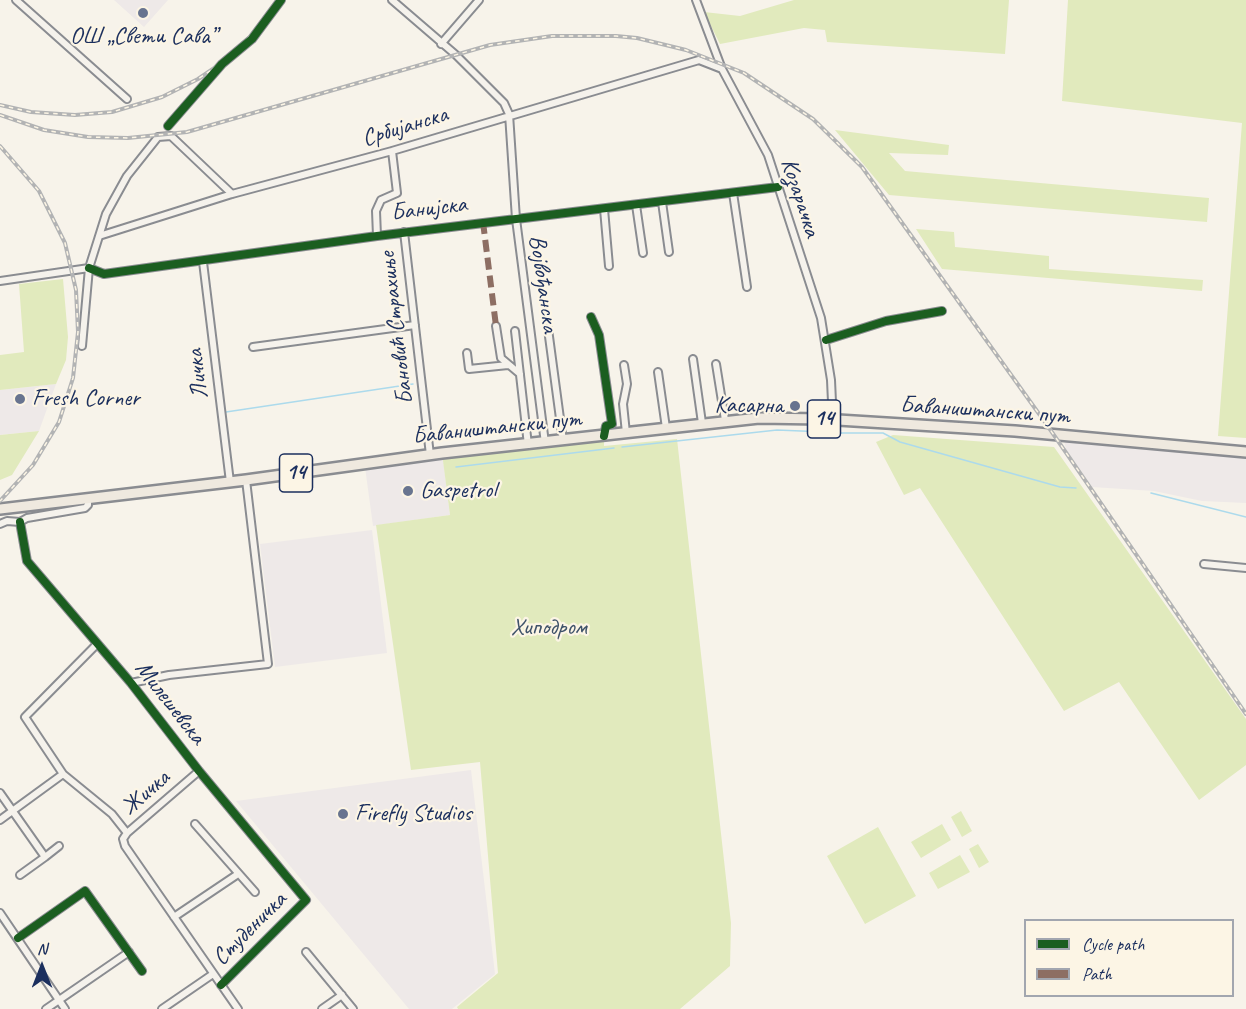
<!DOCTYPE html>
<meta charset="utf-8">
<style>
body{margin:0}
#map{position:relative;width:1246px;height:1009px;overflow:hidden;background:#f7f3ea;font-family:Caveat,sans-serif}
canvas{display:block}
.legend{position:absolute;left:1024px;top:919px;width:210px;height:78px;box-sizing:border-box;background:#fcf5e5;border:2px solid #a2a6af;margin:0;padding:8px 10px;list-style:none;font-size:18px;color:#1b2f5e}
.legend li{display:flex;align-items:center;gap:12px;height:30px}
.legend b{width:30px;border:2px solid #a2a6af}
.north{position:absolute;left:12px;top:937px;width:60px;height:60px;-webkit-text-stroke:4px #fcf5e5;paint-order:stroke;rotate:0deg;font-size:16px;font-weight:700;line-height:24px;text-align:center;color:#1b2f5e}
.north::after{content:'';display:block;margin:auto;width:21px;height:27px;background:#1b2f5e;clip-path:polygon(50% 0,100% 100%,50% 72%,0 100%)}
</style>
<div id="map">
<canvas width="1246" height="1009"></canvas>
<ul class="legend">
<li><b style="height:8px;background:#1b5e20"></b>Cycle path</li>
<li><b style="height:8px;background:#8d6e63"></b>Path</li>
</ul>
<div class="north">N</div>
</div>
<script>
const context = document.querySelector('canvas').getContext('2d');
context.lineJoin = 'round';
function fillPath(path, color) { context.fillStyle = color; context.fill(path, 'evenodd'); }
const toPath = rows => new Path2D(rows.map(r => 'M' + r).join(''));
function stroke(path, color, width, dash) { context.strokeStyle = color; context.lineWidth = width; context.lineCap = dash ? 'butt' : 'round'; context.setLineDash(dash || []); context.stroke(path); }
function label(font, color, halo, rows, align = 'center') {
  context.font = font + ' Caveat,sans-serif'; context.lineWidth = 4.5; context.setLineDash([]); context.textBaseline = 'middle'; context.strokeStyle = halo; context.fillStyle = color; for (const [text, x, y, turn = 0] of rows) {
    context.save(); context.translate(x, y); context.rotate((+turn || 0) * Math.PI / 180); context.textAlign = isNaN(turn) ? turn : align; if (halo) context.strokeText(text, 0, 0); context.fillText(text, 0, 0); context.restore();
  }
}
fillPath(toPath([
 [114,0,168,0,144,27],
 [56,384,39,431,0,435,0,390],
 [1064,441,1246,457,1246,503,1202,501,1154,491,1092,487,1066,449],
 [443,458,450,515,373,526,365,467],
 [372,530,387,653,275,667,260,544],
 [471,770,495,974,452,1009,409,1009,236,801]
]), '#eee9e8');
fillPath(toPath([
 [794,0,1009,0,1005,54,827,42,825,30,804,28,720,44,704,12,740,16],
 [1068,0,1246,0,1246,438,1218,436,1242,123,1062,101],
 [835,130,949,145,948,155,889,153,905,171,1209,198,1207,222,889,195],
 [916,229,954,232,955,247,1049,256,1049,269,1203,280,1202,291,942,269],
 [63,279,68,337,66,360,56,384,0,390,0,355,24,352,19,284],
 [39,431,12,475,0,480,0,435],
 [893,435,1054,447,1246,719,1246,765,1199,800,1119,682,1064,711,920,488,904,495,876,442],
 [604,436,604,446,677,439,731,923,730,966,680,1009,458,1009,457,1007,498,973,480,762,411,770,376,525,450,515,442,453],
 [961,811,972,831,962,837,951,817],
 [942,824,951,840,921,858,911,842],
 [878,827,916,896,865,924,827,856],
 [978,844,989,862,979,868,969,849],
 [960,855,970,872,938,889,929,873]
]), '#e1eabd');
stroke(toPath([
 [226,412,413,384],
 [835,433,883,433,900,442,1060,487,1076,488],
 [622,447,777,430,825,432],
 [456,467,614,448],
 [1151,493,1246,517]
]), '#acdaec', 1.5);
const minor = toPath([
 [16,0,127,99],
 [392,0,456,55,504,103,509,114,516,219,545,443],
 [696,0,722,69,768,155,821,318,831,380,832,402,829,419],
 [441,44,479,0],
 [168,126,222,64,252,39,281,0],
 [733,193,747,287],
 [662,202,669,252],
 [636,205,643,253],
 [604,209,609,266],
 [404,232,430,455],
 [99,236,232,194,392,151,699,60,722,69],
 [377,236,376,211,381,200,397,193,392,151],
 [203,262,230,482],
 [89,268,104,274,377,236,778,187],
 [0,281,89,268],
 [591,317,599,335,612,424,606,426,604,436],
 [496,326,501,358,520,374],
 [548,329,563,441],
 [515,331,528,445],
 [826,340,886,321,942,311],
 [82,346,89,268,106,214,127,176,158,137,171,136,232,194],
 [253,347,415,325],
 [467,353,469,369,508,365],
 [693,359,702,423],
 [716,364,725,420],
 [624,365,627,384,623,404,626,433],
 [658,372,666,428],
 [20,522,27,561,131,683,199,771,306,900,221,985],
 [0,524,7,521,20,522,27,518,85,508,88,505,88,498],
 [1204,564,1246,568],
 [97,644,25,717,63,774,112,814,127,833],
 [131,683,169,675,268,664,246,480],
 [199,771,127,833,123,839,125,846,238,1009],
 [0,793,45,857,20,875],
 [0,820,63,774],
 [195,824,255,892],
 [45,857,59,846],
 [0,913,65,1009],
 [174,917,238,874],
 [18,938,85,891,142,971],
 [306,952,353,1009],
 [46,1009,129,952],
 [162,1009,213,974],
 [322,1009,342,995]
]);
const primary = toPath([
 [0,509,246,480,442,453,759,418,822,419,1015,431,1246,452]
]);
stroke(minor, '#8a8c91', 10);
stroke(primary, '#8a8c91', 14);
stroke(minor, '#f5f2ec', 6);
stroke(primary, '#efe9df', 9);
const rail = toPath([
 [0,105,31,112,75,115,112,112,162,97,198,79,232,56,262,25,279,0],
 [0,115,44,130,88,137,128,138,187,132,490,45,552,36,616,36,637,38,686,50,744,73,813,119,862,167,1047,425,1246,714],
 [0,146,39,191,65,243,76,290,78,332,73,378,59,422,33,465,0,501]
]);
stroke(rail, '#b2b3b4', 4);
stroke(rail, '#fcf5e5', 1.5, [4.5]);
stroke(toPath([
 [483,222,496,326]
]), '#8d6e63', 6, [12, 6]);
stroke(toPath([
 [168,126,222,64,252,39,281,0],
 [89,268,104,274,377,236,778,187],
 [591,317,599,335,612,424,606,426,604,436],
 [826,340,886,321,942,311],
 [20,522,27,561,131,683,199,771,306,900,221,985],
 [18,938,85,891,142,971]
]), '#1b5e20', 8);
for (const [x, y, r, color] of [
 [143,13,6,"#68748f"],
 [20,399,6,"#68748f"],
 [795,406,6,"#68748f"],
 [408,491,6,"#68748f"],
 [343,814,6,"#68748f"]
]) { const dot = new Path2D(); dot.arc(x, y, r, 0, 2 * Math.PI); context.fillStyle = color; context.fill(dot); stroke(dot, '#fcf5e5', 2); }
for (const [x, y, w] of [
 [824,419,33],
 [296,473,33]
]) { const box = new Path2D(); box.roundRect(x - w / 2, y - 19, w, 38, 4.5); context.fillStyle = '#fcf5e5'; context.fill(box); stroke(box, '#1b2f5e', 1.5); }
label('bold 22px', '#1b2f5e', null, [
 ["14",824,419],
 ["14",296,473]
]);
label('24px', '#1b2f5e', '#fcf5e5', [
 ["ОШ „Свети Сава”",143,37,"center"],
 ["Fresh Corner",32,399],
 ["Касарна",783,406,"right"],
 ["Gaspetrol",420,491],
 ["Firefly Studios",355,814]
], 'left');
label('24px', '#1b2f5e', '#fcf5e5', [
 ["Србијанска",405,127,-17],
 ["Козарачка",800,198,72],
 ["Банијска",429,209,-7],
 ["Војвођанска",543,284,82],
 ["Бановић Страхиње",397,328,-97],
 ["Личка",198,374,-97],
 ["Баваништански пут",985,411,4],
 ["Баваништански пут",497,428,-6],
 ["Милешевска",170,703,52],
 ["Жичка",146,793,-41],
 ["Студеничка",250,929,-45]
]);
label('24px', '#3f536a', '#fcf5e5', [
 ["Хиподром",549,628]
]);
</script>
